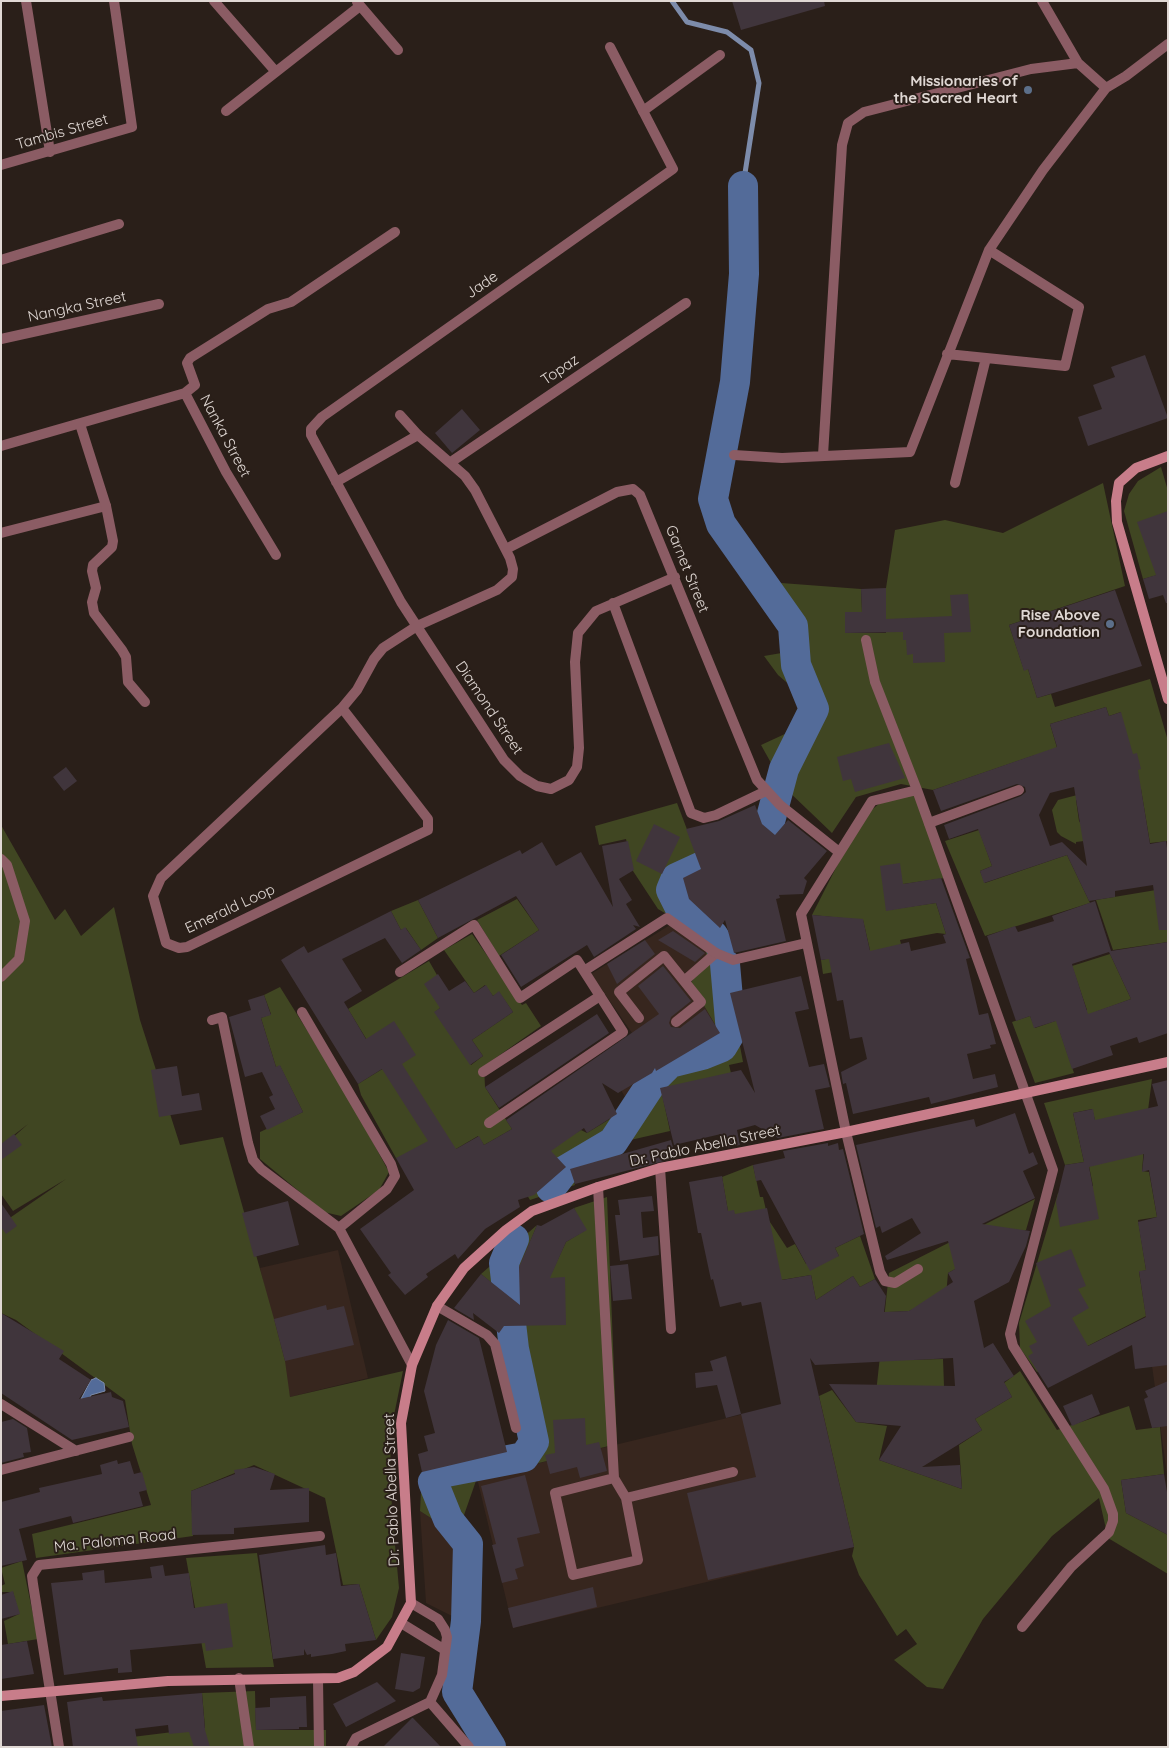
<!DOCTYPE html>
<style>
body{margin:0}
#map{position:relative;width:1169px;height:1748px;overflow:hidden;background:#2a1f19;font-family:Quicksand,sans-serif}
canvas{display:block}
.frame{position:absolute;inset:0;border:2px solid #e0d8d4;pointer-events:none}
</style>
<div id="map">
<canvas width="1169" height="1748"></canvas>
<div class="frame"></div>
</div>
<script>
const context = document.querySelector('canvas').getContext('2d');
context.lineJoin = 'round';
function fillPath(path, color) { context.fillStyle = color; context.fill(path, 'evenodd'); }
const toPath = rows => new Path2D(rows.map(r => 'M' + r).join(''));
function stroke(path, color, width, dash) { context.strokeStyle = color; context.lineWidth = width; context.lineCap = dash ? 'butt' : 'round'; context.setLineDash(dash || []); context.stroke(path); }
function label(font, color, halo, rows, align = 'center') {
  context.font = font + ' Quicksand,sans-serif'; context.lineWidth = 4; context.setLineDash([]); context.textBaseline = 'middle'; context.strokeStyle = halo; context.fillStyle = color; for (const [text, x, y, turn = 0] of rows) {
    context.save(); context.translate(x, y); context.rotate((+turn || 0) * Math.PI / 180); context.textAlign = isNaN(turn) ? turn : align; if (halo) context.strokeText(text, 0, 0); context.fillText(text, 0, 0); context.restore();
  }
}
fillPath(toPath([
 [670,925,721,961,723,1034,650,1075,630,1105,607,1067,633,1041,632,1033,591,974],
 [338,1250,368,1378,290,1397,260,1268],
 [1168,1267,1168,1482,1139,1271],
 [819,1396,854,1547,513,1628,477,1478],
 [420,1511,457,1535,462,1601,462,1621,426,1603]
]), '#37261e');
fillPath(toPath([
 [1161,467,1168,491,1168,572,1143,579,1124,511,1129,494,1138,481],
 [1103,483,1125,586,1009,625,1024,670,1028,669,1037,698,1051,694,1055,707,1150,679,1168,741,1168,841,1150,843,1141,789,1076,800,1079,821,1092,840,1076,842,1076,844,1061,836,1057,832,1052,810,1058,800,1104,788,1121,712,1109,716,1106,707,1050,724,1060,758,1045,770,1035,755,933,790,901,784,856,797,832,833,785,788,761,745,800,727,814,706,778,675,764,656,799,650,798,630,768,582,861,589,862,612,845,612,845,633,886,633,886,588,895,530,945,520,1003,533],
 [915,794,945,878,903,884,887,910,936,903,946,934,937,933,900,940,901,944,873,965,823,974,821,960,870,950,863,920,812,915,844,852,869,812,880,803],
 [677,803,702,869,681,883,689,899,731,938,730,967,736,991,730,993,743,1062,729,1065,731,1073,661,1089,670,1131,626,1141,617,1155,571,1169,575,1185,530,1200,518,1180,547,1150,581,1130,587,1133,631,1106,650,1075,720,1033,691,983,706,955,707,938,658,909,633,871,626,839,599,845,595,826],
 [1,825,55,920,65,909,81,936,114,907,140,1020,180,1145,223,1137,274,1319,285,1361,290,1397,403,1371,390,1435,392,1512,399,1588,392,1617,376,1640,359,1584,343,1585,325,1498,254,1465,191,1491,193,1536,36,1558,32,1534,151,1505,132,1444,125,1400,16,1320,1,1313,1,1224,66,1179,13,1211,1,1194,1,1148,28,1124,1,1145],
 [979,830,992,866,980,871,985,883,1067,855,1090,903,985,936,945,841],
 [1168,888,1168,942,1113,950,1096,900],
 [517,899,539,930,499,956,477,920],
 [418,900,438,938,421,950,406,928,401,930,391,911],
 [472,934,522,1005,526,1003,541,1026,484,1066,485,1087,512,1129,484,1145,478,1136,444,1156,396,1158,361,1095,358,1084,384,1068,348,1009,429,961,437,975,440,1008,435,1012,471,1065,483,1056,472,1040,513,1012,499,992,493,996,485,985,474,993,444,950],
 [1110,954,1131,999,1098,1011,1060,1032,1074,1073,1035,1083,1012,1022,1030,1016,1035,1028,1087,1010,1072,966],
 [280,987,346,1093,389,1172,379,1190,341,1216,324,1212,260,1159,260,1132,303,1112,280,1066,276,1067,261,1018,271,1014,264,995],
 [1152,1079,1146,1126,1095,1120,1092,1109,1073,1113,1084,1162,1065,1165,1044,1103],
 [1144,1146,1142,1171,1149,1172,1157,1217,1138,1220,1146,1270,1139,1272,1146,1316,1037,1372,1020,1348,1019,1323,1058,1193,1093,1186,1088,1161],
 [753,1165,760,1197,763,1197,768,1219,787,1248,795,1244,806,1264,818,1258,839,1256,835,1248,860,1236,875,1279,860,1287,853,1276,816,1300,811,1275,781,1280,735,1214,728,1211,722,1177],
 [607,1197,617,1444,477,1478,457,1535,420,1511,422,1472,507,1452,526,1434,505,1294,481,1274,537,1225,522,1261,551,1274,566,1242,584,1231,574,1208],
 [1035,1199,1026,1230,948,1273,946,1296,909,1311,889,1312,889,1326,904,1360,943,1359,944,1386,876,1393,889,1273],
 [1020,1371,1057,1430,1129,1406,1136,1430,1160,1427,1164,1474,1121,1480,1126,1513,1168,1535,1168,1574,1108,1538,1099,1498,1052,1536,983,1619,943,1689,927,1687,894,1660,917,1644,906,1629,897,1636,859,1575,852,1556,854,1547,819,1396,832,1390,856,1422,887,1426,879,1460,962,1489,959,1445,982,1430,975,1419,1012,1397,1004,1383],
 [257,1553,274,1667,206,1668,186,1558],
 [22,1561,38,1639,8,1644,4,1621,19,1614,13,1592,1,1592,1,1586,5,1584,1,1568],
 [255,1691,256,1730,326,1730,326,1747,109,1747,108,1740,205,1728,202,1693]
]), '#404622');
const water = toPath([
 [96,1378,104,1383,105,1391,91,1395,89,1399,81,1399,91,1380,96,1378]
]);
fillPath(water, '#536b99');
stroke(water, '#7d8cab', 1);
stroke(toPath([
 [672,1,687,22,727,32,751,50,759,83,743,186]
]), '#7d8cab', 5);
stroke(toPath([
 [721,947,713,935,680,908,671,890,676,878,752,843,769,825,784,769,814,709,796,665,793,626,721,524,713,499,735,382,744,274,743,186],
 [551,1188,564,1171,613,1142,655,1078,670,1063,702,1055,722,1047,731,1032,725,964],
 [491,1747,457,1692,466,1621,468,1544,448,1519,433,1482,441,1473,524,1457,534,1442,514,1349,504,1263,514,1239]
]), '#536b99', 30);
fillPath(toPath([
 [732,1,824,1,825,6,741,30],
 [1145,355,1168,418,1088,446,1078,417,1102,409,1093,385,1115,377,1111,367],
 [462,409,480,430,452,453,435,433],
 [1168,511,1168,603,1166,603,1163,595,1149,599,1143,579,1156,575,1137,522],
 [886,588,886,619,952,616,950,595,968,594,971,632,944,633,945,662,913,663,913,654,907,655,906,640,903,640,903,632,845,633,845,612,862,612,861,589],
 [1115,590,1142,666,1037,698,1028,669,1024,671,1009,625],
 [1106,707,1109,716,1121,712,1133,754,1137,753,1141,769,1138,770,1150,844,1166,841,1168,855,1168,930,1159,930,1153,885,1115,891,1115,897,1089,901,1067,855,984,883,980,871,992,866,978,829,949,839,944,825,1021,796,1026,792,1025,787,1017,784,941,811,933,790,1057,747,1050,724],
 [1074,787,1087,866,1062,842,1050,846,1039,815,1050,793],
 [889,743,905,778,855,792,851,779,843,781,837,757],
 [66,767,77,781,64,791,53,777],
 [755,805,762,824,775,835,788,820,827,851,804,878,807,881,803,894,779,895,780,898,776,899,786,941,734,953,725,920,720,928,689,899,683,878,701,869,686,829,719,821],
 [654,824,680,837,662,874,636,861],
 [628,841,634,870,619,879,632,900,626,904,640,927,633,925,636,929,594,957,587,945,521,987,501,955,539,930,516,896,438,938,418,900,520,850,522,854,542,842,556,866,581,852,613,907,602,846],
 [900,863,903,884,941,878,970,958,966,959,979,1015,988,1013,996,1044,990,1045,991,1048,967,1054,973,1079,995,1074,998,1087,931,1104,929,1097,853,1114,846,1083,843,1084,841,1072,867,1059,862,1037,850,1039,843,1000,837,1001,829,959,821,960,812,915,863,919,870,951,909,942,911,951,946,943,943,935,946,934,936,903,886,911,880,866],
 [1095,901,1111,951,1168,942,1168,1033,1139,1043,1137,1037,1110,1046,1113,1055,1072,1069,1056,1021,1034,1028,1030,1016,1016,1021,987,936,1015,926,1018,932,1054,921,1052,916],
 [1109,952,1131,999,1088,1014,1072,964],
 [391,911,401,930,405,927,421,950,402,963,385,938,342,959,362,991,344,1002,366,1039,394,1021,416,1055,402,1064,456,1149,479,1136,484,1145,512,1129,506,1120,659,1014,638,986,663,966,691,1001,671,1017,669,1023,671,1027,680,1028,705,1009,720,1033,656,1071,655,1068,652,1073,618,1093,602,1083,617,1114,587,1133,584,1128,551,1151,566,1167,534,1195,518,1200,520,1207,485,1229,458,1259,455,1254,426,1274,428,1277,405,1295,388,1275,391,1273,360,1229,414,1190,396,1158,428,1141,382,1069,358,1084,281,960,304,946,308,953],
 [673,931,705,953,704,954,695,962,658,940],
 [645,940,655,954,617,984,607,964],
 [438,974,449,991,465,981,474,993,486,985,493,996,499,991,513,1012,472,1040,483,1056,470,1065,434,1012,440,1008,424,984],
 [801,976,809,1009,795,1012,809,1067,824,1064,830,1087,815,1090,824,1129,778,1138,755,1125,737,1130,740,1145,725,1148,721,1134,674,1145,660,1088,741,1070,755,1093,730,993],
 [264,995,271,1015,261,1018,276,1067,280,1065,303,1112,267,1130,260,1116,275,1109,269,1097,273,1095,262,1072,245,1077,229,1017,251,1010,248,1000],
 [597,1014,609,1033,499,1108,485,1087],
 [177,1066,182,1096,199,1093,202,1110,159,1117,151,1070],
 [1168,1080,1168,1365,1135,1369,1132,1345,1048,1388,1028,1356,1033,1353,1029,1346,1037,1342,1025,1321,1051,1306,1036,1263,1071,1249,1086,1286,1078,1289,1089,1308,1072,1318,1088,1346,1146,1317,1139,1271,1146,1270,1138,1222,1157,1217,1149,1170,1142,1172,1144,1154,1089,1167,1099,1219,1060,1227,1056,1202,1065,1165,1084,1162,1073,1113,1093,1109,1095,1120,1158,1106,1152,1084],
 [1015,1113,1029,1154,1033,1152,1038,1164,1023,1171,1035,1198,982,1224,1030,1231,1026,1246,1009,1282,974,1301,984,1348,993,1343,1014,1376,1004,1382,1012,1397,975,1419,982,1430,922,1467,960,1465,962,1489,879,1460,901,1426,856,1422,829,1384,955,1386,953,1358,815,1365,810,1358,854,1547,708,1580,687,1493,756,1477,741,1414,781,1404,761,1302,742,1306,741,1302,720,1307,713,1279,711,1280,701,1233,698,1233,689,1182,722,1176,728,1211,734,1210,735,1214,767,1208,782,1280,811,1275,816,1300,853,1276,860,1287,875,1279,886,1296,884,1312,909,1311,953,1282,948,1273,955,1269,948,1241,887,1260,885,1256,921,1233,912,1218,882,1233,880,1226,876,1228,856,1145,974,1119,976,1127],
 [14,1134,22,1145,1,1160,1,1144],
 [671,1140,676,1158,575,1184,570,1169],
 [828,1143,828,1146,838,1143,839,1150,843,1149,864,1234,835,1248,839,1256,810,1271,761,1180,756,1181,753,1165,785,1158,783,1151],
 [652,1196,654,1211,641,1212,643,1238,658,1236,659,1255,620,1261,615,1215,620,1215,618,1200],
 [288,1201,299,1245,254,1257,242,1213],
 [1,1203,17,1226,6,1234,1,1227],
 [574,1208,587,1230,566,1242,550,1278,565,1277,566,1325,504,1326,499,1333,473,1313,474,1320,454,1308,481,1274,520,1305,519,1267,537,1225,541,1226],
 [628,1264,632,1299,613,1301,610,1266],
 [326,1305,327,1310,344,1306,354,1345,285,1361,274,1319],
 [1,1313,64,1351,59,1359,91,1380,79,1399,111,1392,112,1397,123,1401,129,1427,72,1440,1,1393],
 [448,1320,479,1338,507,1452,422,1472,418,1454,428,1451,424,1436,435,1433,424,1391,436,1345],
 [726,1356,741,1414,726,1418,717,1385,696,1388,695,1373,713,1371,710,1361],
 [1168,1381,1168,1426,1152,1428,1144,1399,1148,1397,1145,1391],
 [1092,1394,1100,1414,1072,1426,1063,1406],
 [585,1418,586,1445,599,1442,607,1471,580,1478,577,1467,550,1474,545,1455,555,1453,553,1420],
 [13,1419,27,1428,31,1452,23,1453,24,1457,1,1463,1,1422],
 [117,1460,118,1464,130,1461,134,1474,142,1472,147,1490,139,1492,143,1506,73,1523,71,1516,19,1529,27,1560,1,1566,1,1502,40,1492,39,1488,102,1474,100,1465],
 [254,1467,275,1474,270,1490,309,1488,309,1522,234,1528,234,1534,192,1535,191,1491,235,1474,234,1470],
 [1164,1474,1168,1498,1168,1535,1126,1513,1121,1480],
 [525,1475,540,1533,517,1538,524,1566,515,1569,518,1579,502,1583,492,1545,496,1544,481,1486],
 [325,1545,326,1555,336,1553,341,1586,359,1584,376,1640,345,1644,346,1651,332,1654,311,1657,311,1654,307,1655,304,1649,304,1655,273,1659,259,1555],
 [163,1565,165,1576,189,1573,194,1608,227,1603,233,1647,206,1651,205,1643,130,1650,132,1672,118,1673,118,1668,64,1675,51,1583,83,1580,82,1573,104,1570,105,1583,152,1578,150,1567],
 [593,1587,597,1607,513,1628,508,1608],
 [13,1591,20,1614,1,1619,1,1595],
 [27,1641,34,1674,1,1679,1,1645],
 [401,1653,425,1657,420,1688,413,1692,395,1689],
 [377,1682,396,1701,346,1727,333,1704],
 [202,1693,205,1730,210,1747,194,1747,189,1732,169,1734,168,1725,135,1729,138,1747,73,1747,67,1702,102,1697,103,1701],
 [306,1696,307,1727,299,1727,299,1729,256,1730,255,1708,270,1707,270,1698],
 [44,1705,52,1747,1,1747,1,1711],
 [413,1718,441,1747,383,1747,412,1718]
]), '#40353c');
stroke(toPath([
 [643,111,720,55],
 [400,415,418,435],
 [1,533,106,506],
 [929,823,1019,790],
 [1,859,7,865,25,921,19,959,1,977],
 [684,981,716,953],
 [302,1012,391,1164,395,1176,387,1189,339,1228,412,1365],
 [639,1018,619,992,664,956,701,1002,676,1022],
 [212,1020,222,1017,248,1143,253,1160,261,1169,339,1228],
 [483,1072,600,996],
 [598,1187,614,1478,626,1498,638,1560,573,1575,555,1493,614,1478],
 [437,1306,487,1335,495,1344,516,1428],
 [626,1498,733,1472],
 [411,1603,438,1619,445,1630,447,1637,442,1675,430,1702,469,1747],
 [401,1623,445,1650],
 [239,1678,249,1747],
 [351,1747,356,1738,430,1702]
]), '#8b5c64', 10);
stroke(toPath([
 [26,1,50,152],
 [214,1,276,72],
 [1042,1,1078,63,1106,88],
 [357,2,398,50],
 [610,47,673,169,322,417,311,429,311,435,401,602,504,760,520,776,537,786,551,789,569,780,577,767,579,748,575,662,578,633,596,611,675,577],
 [226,111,360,6],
 [1,165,132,127,114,1],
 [1,260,119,224],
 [1,339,159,304],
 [947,354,1065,366,1079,307,989,250],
 [185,393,226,472,276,555],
 [80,424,106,506,113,541,112,547,93,565,92,571,96,588,92,602,94,613,122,650,126,657,128,682,145,702],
 [1,446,185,393,195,385,187,363,190,358,268,309,291,302,395,232],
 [734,455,782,458,910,452,989,250,1043,170,1106,88,1126,76,1168,44],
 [823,455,842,145,848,123,864,112,1031,69,1078,63],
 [451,462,686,303],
 [336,482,418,435,465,476,475,490,510,558,513,569,512,577,497,590,417,626,383,648,374,659,357,690,342,708,161,878,153,896,166,943,179,948,187,947,428,830,428,819,342,708],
 [955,483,986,358],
 [506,549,617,492,633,489,640,495,757,780,780,805,839,852],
 [613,603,691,813,704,818,716,815,766,791],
 [866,640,875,682,917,790,1053,1170,1010,1334,1013,1346,1104,1489,1113,1514,1113,1521,1109,1532,1071,1567,1022,1627],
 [917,790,872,801,801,914,846,1132,880,1272,885,1281,895,1283,918,1269],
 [584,971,667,918,716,953,733,960,806,943],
 [400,972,474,925,520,998,577,960,623,1032,489,1123],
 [660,1168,671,1329],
 [1,1404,76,1451],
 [1,1470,129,1437],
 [318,1679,319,1747],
 [59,1747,33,1584,32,1576,39,1565,320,1536]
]), '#8b5c64', 10);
stroke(toPath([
 [1168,456,1136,468,1119,483,1116,501,1117,522,1168,699],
 [1,1696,168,1681,338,1678,354,1672,387,1647,411,1603,401,1423,412,1365,437,1306,464,1268,506,1230,532,1211,598,1187,660,1168,846,1132,1168,1062]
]), '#c87d8a', 10);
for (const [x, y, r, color] of [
 [1028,90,5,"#5c6f8a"],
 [1110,624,5,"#5c6f8a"]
]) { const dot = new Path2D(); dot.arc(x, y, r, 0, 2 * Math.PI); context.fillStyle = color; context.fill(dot); stroke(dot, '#2a1f19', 2); }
label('bold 15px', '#e0d8d4', '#2a1f19', [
 ["Missionaries of",1018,81],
 ["the Sacred Heart",1018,98],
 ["Rise Above",1100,615],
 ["Foundation",1100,632]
], 'right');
label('15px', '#e0d8d4', '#2a1f19', [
 ["Tambis Street",62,132,-16],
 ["Jade",482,285,-35],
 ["Nangka Street",77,307,-12],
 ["Topaz",560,370,-34],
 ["Nanka Street",225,436,62],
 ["Garnet Street",687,569,68],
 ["Diamond Street",489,708,56],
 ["Emerald Loop",230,909,-25],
 ["Dr. Pablo Abella Street",705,1146,-12],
 ["Dr. Pablo Abella Street",392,1490,-92],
 ["Ma. Paloma Road",115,1541,-6]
]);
</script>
